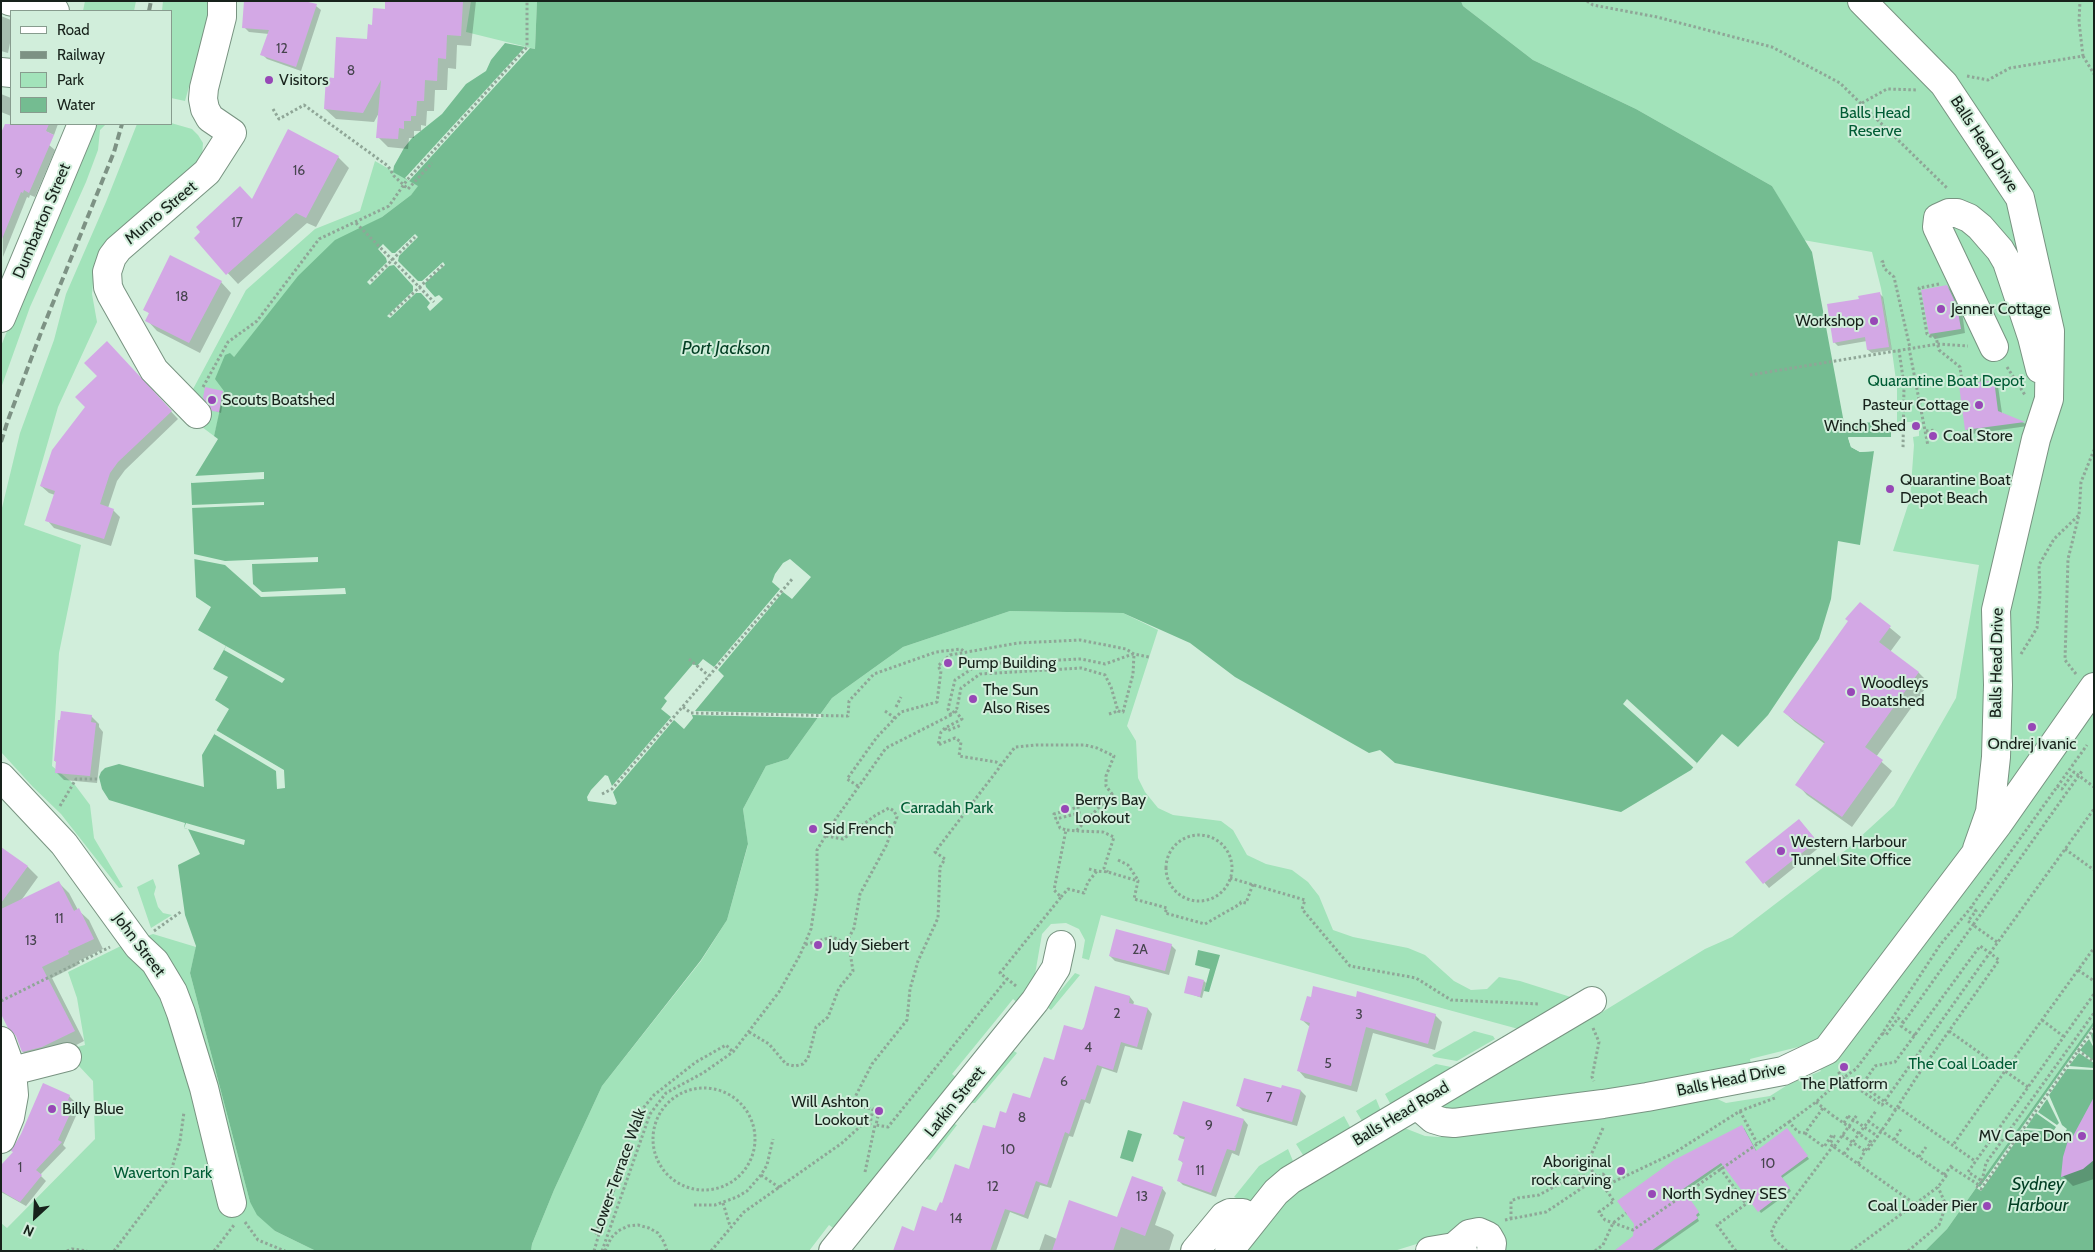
<!DOCTYPE html>
<style>
body{margin:0}
#map{position:relative;width:2095px;height:1252px;overflow:hidden;background:#d1eedb;font-family:Cabin,sans-serif}
canvas{display:block}
.frame{position:absolute;inset:0;border:2px solid #17221b;pointer-events:none}
.legend{position:absolute;left:10px;top:10px;width:162px;height:115px;box-sizing:border-box;background:#d1eedb;border:1px solid #879c8e;margin:0;padding:6px 9px;list-style:none;font-size:15px;color:#17221b}
.legend li{display:flex;align-items:center;gap:10px;height:25px}
.legend b{width:25px;border:1px solid #879c8e}
.north{position:absolute;left:10px;top:1192px;width:50px;height:50px;-webkit-text-stroke:4px #d1eedb;paint-order:stroke;rotate:205deg;font-size:14px;font-weight:700;line-height:20px;text-align:center;color:#17221b}
.north::after{content:'';display:block;margin:auto;width:18px;height:22px;background:#17221b;clip-path:polygon(50% 0,100% 100%,50% 72%,0 100%)}
</style>
<div id="map">
<canvas width="2095" height="1252"></canvas>
<div class="frame"></div>
<ul class="legend">
<li><b style="height:6px;background:#fff"></b>Road</li>
<li><b style="height:6px;background:#7d9284"></b>Railway</li>
<li><b style="height:14px;background:#a2e3ba"></b>Park</li>
<li><b style="height:14px;background:#74bc91"></b>Water</li>
</ul>
<div class="north">N</div>
</div>
<script>
const context = document.querySelector('canvas').getContext('2d');
context.lineJoin = 'round';
function fillPath(path, color) { context.fillStyle = color; context.fill(path, 'evenodd'); }
const toPath = rows => new Path2D(rows.map(r => 'M' + r).join(''));
function stroke(path, color, width, dash) { context.strokeStyle = color; context.lineWidth = width; context.lineCap = dash ? 'butt' : 'round'; context.setLineDash(dash || []); context.stroke(path); }
function label(font, color, halo, rows, align = 'center') {
  context.font = font + ' Cabin,sans-serif'; context.lineWidth = 4; context.setLineDash([]); context.textBaseline = 'middle'; context.strokeStyle = halo; context.fillStyle = color; for (const [text, x, y, turn = 0] of rows) {
    context.save(); context.translate(x, y); context.rotate((+turn || 0) * Math.PI / 180); context.textAlign = isNaN(turn) ? turn : align; if (halo) context.strokeText(text, 0, 0); context.fillText(text, 0, 0); context.restore();
  }
}
fillPath(toPath([
 [85,1,136,1,134,11,83,11],
 [163,1,211,1,205,37,195,65,185,101,171,98,171,11,162,11],
 [471,1,537,1,535,49,466,32],
 [1461,1,2094,1,2094,1021,1947,1229,1925,1251,1498,1251,1468,1228,1394,1251,1246,1251,1295,1191,1399,1129,1407,1129,1425,1136,1438,1137,1713,1097,1726,1103,1770,1096,1789,1084,1821,1071,1806,1045,1750,1059,1752,1069,1447,1113,1441,1109,1441,1103,1599,1014,1705,949,1732,937,1846,850,1894,806,1956,698,1979,565,1893,551,1910,499,1914,445,1913,437,1919,436,1919,422,1897,422,1897,388,1892,351,1881,288,1872,252,1803,240,1772,186,1636,109,1533,60,1463,6],
 [171,123,192,129,198,135,203,143,202,157,194,170,94,272,92,294,97,322,58,407,24,525,81,545,59,653,52,766,75,785,90,805,94,838,123,887,119,888,61,814,33,787,1,752,1,512,20,433,54,340,66,294,106,202,137,124],
 [91,124,106,124,100,130,98,150,86,182,30,307,1,388,1,346],
 [375,161,419,186,411,195,382,217,354,232,259,327,234,357,214,436,202,427,206,412,192,391,246,290,315,229,360,211],
 [1010,611,1123,613,1158,630,1127,726,1136,741,1138,778,1145,792,1158,808,1173,815,1221,821,1233,830,1247,855,1266,864,1292,870,1308,882,1319,896,1333,930,1353,937,1408,948,1425,955,1454,981,1471,990,1487,989,1499,977,1520,981,1577,999,1522,1030,1101,915,1089,960,1082,958,1085,940,1079,929,1066,923,1051,924,1042,934,1033,986,1019,1004,1013,999,1001,1014,952,1074,958,1079,836,1230,829,1225,809,1251,531,1251,532,1244,554,1190,602,1086,701,961,727,920,748,845,743,809,766,766,788,759,832,698,903,647],
 [153,879,156,887,154,894,158,907,163,913,172,915,151,928,137,887],
 [153,934,196,947,190,973,250,1202,275,1231,316,1251,1,1251,1,1223,7,1228,95,1139,93,1081,78,1065,74,1066,70,1049,85,1045,77,998,68,972,129,942],
 [1075,973,1080,975,1051,1010,1047,1007],
 [1474,1031,1493,1036,1495,1039,1457,1061,1434,1057,1432,1055],
 [1012,1050,1017,1053,975,1103,971,1103],
 [1436,1064,1456,1068,1391,1105,1385,1094],
 [1376,1099,1381,1111,1362,1121,1356,1111],
 [1344,1116,1350,1127,1350,1130,1307,1156,1303,1155,1296,1144],
 [952,1123,957,1125,930,1160,926,1159],
 [1288,1149,1293,1161,1292,1163,1250,1204,1234,1197,1259,1166]
]), '#a2e3ba');
fillPath(toPath([
 [537,1,1461,1,1463,6,1533,60,1636,109,1772,186,1812,252,1844,423,1891,422,1891,437,1848,438,1851,447,1860,452,1874,451,1860,545,1838,541,1831,599,1819,639,1768,715,1738,747,1722,734,1691,770,1621,812,1395,763,1380,750,1369,753,1235,677,1190,643,1123,613,1010,611,903,647,832,698,788,759,766,766,743,809,748,844,727,920,701,960,602,1086,554,1190,532,1244,531,1251,316,1251,275,1231,257,1215,250,1202,190,973,196,946,185,915,178,865,200,854,188,829,184,828,185,823,109,800,102,789,99,777,101,772,105,768,119,764,204,787,202,755,229,709,215,700,228,677,213,669,226,646,198,630,211,607,196,597,191,483,218,439,214,436,224,391,215,379,225,355,230,353,234,357,298,276,335,240,382,217,411,195,418,186,393,172,394,166,404,148,412,138,442,114,466,84,486,71,491,60,505,43,535,49],
 [1198,950,1220,955,1209,992,1204,991,1210,969,1195,965],
 [2094,1021,2094,1251,1925,1251,1947,1229],
 [1128,1130,1142,1134,1133,1162,1120,1158]
]), '#74bc91');
fillPath(toPath([
 [525,47,530,48,409,181,405,178],
 [415,234,418,237,399,256,398,261,418,281,422,281,443,262,445,265,425,283,426,287,435,297,439,295,443,299,430,311,427,307,430,303,421,293,416,293,390,318,387,316,413,291,413,286,394,265,389,266,370,285,367,282,387,262,386,258,378,249,383,244,392,253,395,253],
 [1848,437,1894,437,1891,439,1851,440,1853,446,1857,449,1874,449,1876,451,1860,452,1851,447],
 [264,472,264,479,191,483,194,476],
 [264,502,264,505,191,508,191,505],
 [194,554,225,561,318,557,318,562,252,564,253,584,262,592,345,588,346,594,261,597,225,565,194,559],
 [790,559,811,577,792,599,783,592,718,670,724,676,695,711,823,714,821,718,692,715,693,718,684,729,674,720,613,792,617,803,615,805,588,801,587,797,591,790,605,775,608,776,612,786,671,717,661,709,667,701,664,698,693,664,697,666,703,659,714,667,780,589,772,582,775,574,783,563],
 [226,646,285,679,282,683,224,650],
 [1627,699,1697,763,1694,768,1623,704],
 [216,730,284,770,285,788,277,789,276,771,214,734],
 [186,823,245,840,244,845,184,828],
 [2094,1025,2094,1031,2091,1035,2094,1048,2089,1039,2080,1050,2094,1061,2094,1063,2079,1053,2069,1066,2094,1068,2094,1070,2067,1069,2049,1095,2062,1125,2067,1129,2062,1136,2057,1132,2024,1130,1981,1191,1975,1187,1976,1185,1980,1187],
 [2047,1099,2059,1123,2057,1125,2038,1112],
 [2036,1113,2056,1127,2054,1130,2026,1128]
]), '#d1eedb');
fillPath(toPath([
 [387,1,476,1,471,46,457,45,456,69,448,68,447,90,435,90,434,111,427,111,426,126,421,125,421,131,414,131,414,138,409,138,408,149,388,147,378,137,380,111,374,122,336,119,325,109,335,79,368,40,373,26,386,10],
 [316,6,321,10,301,71,267,59,262,54,269,34,249,32,244,27],
 [1,16,11,20,11,38,8,53,1,51],
 [1,94,11,98,11,116,1,112],
 [29,124,58,124,54,135],
 [288,131,338,157,349,168,316,227,307,223,238,284,195,238,253,200],
 [1,135,49,145,55,150,35,197,30,195,29,198,27,197,3,257],
 [221,282,231,293,200,353,157,331,147,320,150,314,145,309],
 [1947,286,1952,291,1962,312,1965,333,1935,339,1930,334],
 [1879,293,1883,297,1892,350,1872,353,1868,350,1867,341,1838,346,1834,342,1860,300],
 [114,350,178,419,125,470,117,481,108,508,113,510,120,517,111,546,54,528,47,520,55,495,49,493,41,486,86,407,98,376],
 [1993,382,1998,386,2002,413,2024,423,2028,426,1971,434,1966,429],
 [222,392,224,394,221,413,213,410],
 [1860,603,1901,637,1890,652,1919,673,1929,683,1876,757,1892,771,1852,827,1807,795,1797,784,1825,744,1795,722,1784,712,1849,621],
 [91,716,99,724,99,727,103,732,97,783,64,780,56,772,57,763,55,761],
 [1799,820,1821,846,1769,888,1747,862],
 [1,849,28,867,38,877,20,902,59,883,69,893,78,910,89,920,103,949,77,962,78,965,52,978,84,1041,53,1057,33,1062,23,1052,17,1035,1,1011],
 [1171,945,1176,950,1169,975,1115,961,1110,956],
 [1204,981,1206,983,1202,998,1185,992],
 [1096,988,1130,997,1134,1002,1133,1005,1148,1009,1152,1014,1142,1050,1125,1046,1117,1073,1102,1068,1090,1104,1085,1102,1073,1137,1069,1136,1051,1188,1040,1185,1028,1219,1010,1212,996,1251,894,1251,937,1213,969,1170,1007,1115,1031,1100,1054,1062,1085,1027],
 [1357,999,1435,1015,1442,1022,1435,1050,1373,1033,1357,1092,1305,1078,1299,1071,1310,1027,1302,1020],
 [1283,1086,1301,1091,1306,1096,1297,1126,1243,1111,1238,1106,1282,1089],
 [69,1096,74,1101,73,1104,79,1109,63,1145,66,1148,40,1175,46,1181,26,1206,1,1192,1,1167],
 [2094,1101,2094,1179,2073,1186,2063,1176,2074,1137],
 [1244,1120,1248,1125,1239,1156,1232,1153,1216,1197,1183,1185,1178,1180,1184,1164,1179,1159,1186,1140,1180,1138,1175,1133],
 [1744,1128,1757,1152,1789,1132,1809,1159,1782,1178,1791,1191,1761,1213,1724,1164,1684,1192,1700,1215,1697,1217,1699,1221,1656,1251,1615,1251,1634,1237],
 [1162,1188,1166,1193,1155,1225,1170,1231,1174,1235,1169,1251,1039,1251,1045,1234,1057,1239,1118,1218]
]), '#0003');
fillPath(toPath([
 [244,1,304,1,317,4,296,67,260,55,269,30,242,28],
 [385,1,463,1,461,36,447,35,446,59,438,58,437,81,425,80,424,101,417,101,416,116,411,116,411,121,404,121,404,129,399,128,398,139,376,138,381,80,363,113,324,109,326,77,334,78,336,37,367,39,368,24,372,25,373,8,385,9],
 [5,124,49,124,46,131,54,135,29,193,24,190,23,193,21,192,2,239,1,133],
 [288,129,339,156,306,218,296,213,226,275,194,238,200,232,196,227,240,186,252,199],
 [170,255,222,281,189,343,145,321,149,313,143,310],
 [1947,285,1957,306,1961,329,1929,334,1921,290],
 [1880,292,1889,347,1867,350,1865,337,1833,343,1827,304,1859,299,1858,296],
 [107,341,172,411,118,462,110,473,100,504,114,509,104,539,45,521,55,491,40,486,52,450,85,407,75,397,97,376,84,363],
 [1994,380,1998,411,2025,422,1965,430,1959,385],
 [205,387,223,391,219,412,212,411,203,398],
 [1860,602,1891,626,1879,642,1919,672,1865,747,1883,760,1842,817,1795,785,1825,742,1783,712,1848,621,1845,619],
 [61,711,92,715,91,722,96,723,90,776,55,773,56,761,54,761,58,720,60,720],
 [1799,819,1817,841,1763,884,1745,862],
 [1,847,28,866,1,903],
 [59,881,74,911,79,908,94,939,68,951,69,954,42,967,75,1031,42,1047,22,1052,16,1036,8,1028,1,1014,1,909],
 [1116,929,1172,944,1165,971,1109,956],
 [1188,976,1204,980,1200,997,1184,993],
 [1095,986,1130,996,1129,1003,1148,1008,1137,1047,1121,1042,1113,1070,1097,1065,1085,1100,1081,1099,1069,1134,1065,1132,1047,1185,1036,1181,1024,1215,1005,1209,990,1251,893,1251,902,1226,914,1231,922,1206,936,1211,940,1202,942,1203,955,1164,969,1169,983,1125,995,1128,1000,1111,1006,1113,1013,1093,1030,1098,1044,1057,1054,1060,1064,1025,1082,1030,1084,1027],
 [1313,986,1356,997,1357,991,1436,1014,1428,1044,1366,1027,1351,1086,1297,1071,1310,1023,1300,1020,1307,996,1311,997],
 [1244,1078,1281,1088,1282,1085,1301,1090,1292,1122,1236,1106],
 [43,1083,70,1095,68,1100,75,1103,58,1140,62,1142,36,1170,42,1175,20,1202,1,1191,1,1165,13,1152,11,1151,21,1134],
 [2094,1097,2094,1160,2083,1169,2061,1177,2063,1157,2069,1137,2073,1136],
 [1183,1101,1244,1119,1235,1151,1227,1149,1211,1193,1177,1181,1183,1162,1178,1160,1185,1137,1173,1134],
 [1742,1125,1756,1151,1787,1128,1808,1156,1781,1176,1790,1188,1758,1212,1721,1163,1683,1189,1699,1212,1696,1215,1698,1218,1651,1251,1614,1251,1633,1236,1634,1224,1617,1201,1674,1160],
 [1132,1176,1163,1187,1145,1236,1121,1227,1113,1251,1052,1251,1069,1200,1117,1217]
]), '#d3a8e5');
const minor = toPath([
 [9,1,55,11],
 [1862,1,1944,84,2020,198,2050,331,2049,399,2036,439,1996,610,1998,685,1996,757,1990,812,1977,849],
 [1,72,11,73],
 [1,318,82,124],
 [1994,347,1937,227,1938,218,1949,213,1957,213,1969,218,1980,227,2000,250,2007,262,2032,337,2040,369],
 [197,414,154,370,111,294,108,287,107,272,112,257,118,249,207,172,232,133,210,118,205,109,203,99,204,88,222,17,222,1],
 [1,777,64,844,138,946,155,962,173,992,181,1013,204,1088,232,1203],
 [1,1041,12,1071,14,1095,10,1117,1,1139],
 [12,1071,67,1057],
 [1417,1105,1433,1119,1443,1122,1454,1123,1603,1104,1647,1097,1783,1071,1827,1050,1998,824,2094,687],
 [1454,1247,1469,1234,1479,1232,1488,1236,1492,1243,1491,1251],
 [833,1251,1035,1001,1056,968,1061,945],
 [1195,1251,1224,1216,1230,1213,1243,1213,1253,1220],
 [1229,1251,1276,1192,1290,1180,1592,1001],
 [1430,1251,1454,1247,1463,1251]
]);
stroke(minor, '#789381', 30);
stroke(toPath([
 [1587,1,1593,5,1657,17,1772,47,1840,83,1948,189],
 [2083,56,2094,74],
 [1967,76,1988,80,2010,68,2083,56,2079,22,2080,1],
 [1862,103,1887,89,1918,90],
 [273,109,279,119,304,105,388,166,394,176,408,189,432,163],
 [356,223,434,302],
 [1884,261,1882,262,1885,269,1894,277,1910,348],
 [371,281,415,237],
 [1939,284,1919,288,1927,334,1930,336,1936,337,1939,350,1960,367,1962,382,1990,379],
 [390,315,443,265],
 [1909,348,1928,446],
 [1899,350,1904,385,1903,449],
 [2007,367,2025,395],
 [1750,375,1938,344,1968,346],
 [203,387,228,342,257,321,319,239,389,206,407,180,527,47,527,1],
 [1926,431,1936,430],
 [2021,654,2037,628,2040,594,2039,565,2054,539,2079,515],
 [689,659,709,676],
 [2076,674,2065,660,2068,559,2079,515,2081,482,2094,450],
 [683,707,691,713,848,716,849,701,874,674,936,652,961,649,965,652],
 [896,707,901,697],
 [885,711,895,718],
 [955,711,962,719,945,728,941,732,938,745,955,738,961,742,959,756,996,762,1000,765],
 [1109,714,1118,711],
 [951,715,948,709,955,680,979,664,1081,659,1105,664,1133,654],
 [945,728,947,731,961,725],
 [858,786,847,779,877,737,901,712,937,702,941,671,938,666,950,655,1018,643,1080,640,1126,649,1134,654,1149,657],
 [2057,786,2062,789,2074,772,2094,787],
 [602,794,612,789,793,578],
 [60,806,76,779,97,779],
 [1077,830,1078,831,1103,832,1114,837,1104,868,1108,872],
 '1166 868a33 33 0 1 1 66 0a33 33 0 1 1-66 0Z',
 [826,836,843,839,876,815,889,808,894,811,897,817,886,846,860,894,854,928,846,943],
 [2065,849,2094,870],
 [1118,860,1128,865,1138,880],
 [1089,869,1097,871],
 [1230,878,1305,900,1302,909,1350,966,1416,978,1451,1000,1540,1004],
 [1061,897,1068,889,1084,893,1088,882,1097,871,1108,872,1138,881,1134,899,1167,908,1165,913,1205,924,1240,904,1241,902,1246,903,1253,884],
 [154,931,182,911],
 [1997,942,1973,925,2082,771],
 [2078,970,2094,981],
 [1016,986,1000,973,1061,897,1054,890,1066,830,1060,828,1056,819,1054,814,1078,807,1079,813,1056,819],
 [1,1001,110,947],
 [2042,1020,2063,1036],
 [1593,1028,1599,1042,1592,1077,1594,1081],
 [1949,1031,2005,1071,1953,1145],
 [749,1032,769,1044,786,1064,795,1066,803,1064,808,1058,816,1027,828,1017,839,988,853,971,850,952,846,943,832,937,804,945],
 [1882,1033,1886,1035,1898,1018,1904,1023],
 [1915,1036,1901,1026,1973,925,1968,921,1976,911,1971,907],
 [2078,1050,2094,1062],
 [1853,1085,1843,1078,1856,1069,1880,1037,1940,945,1969,910,2087,745],
 [2028,1087,2005,1071,2094,948],
 '653 1139a51 51 0 1 1 102 0a51 51 0 1 1-102 0Z',
 [1816,1102,1832,1115],
 [1898,1107,1975,1161],
 [1896,1110,1862,1085,1875,1066,1895,1062,1980,946,1990,953,1986,958],
 [879,1111,876,1125,888,1127,1007,979],
 [1740,1111,1757,1143],
 [1889,1120,1918,1075,1999,960,1990,953,2094,809],
 [1868,1121,1894,1140],
 [1789,1122,1816,1102,1843,1078,1837,1070],
 [1844,1123,1848,1116],
 [1603,1128,1591,1155,1590,1168,1614,1201,1599,1212,1605,1220,1633,1230,1789,1122,1798,1132,1805,1133,1823,1108],
 [1805,1133,1824,1147,1832,1135,1834,1136,1830,1144,1834,1147,1857,1115],
 [1873,1133,1878,1137],
 [1842,1135,1865,1151,1858,1164],
 [1834,1147,1915,1204],
 [1844,1154,1876,1111],
 [1919,1157,1926,1147],
 [1951,1167,1979,1185,1982,1181,1968,1172,2094,994],
 [1720,1168,1746,1204,1717,1225,1736,1251],
 [865,1172,875,1125],
 [761,1175,780,1188],
 [1944,1175,1952,1165],
 [1982,1181,1986,1163,2094,1013],
 [1976,1186,1981,1189,2094,1028],
 [723,1203,730,1226],
 [694,1205,715,1205,737,1197,747,1191,761,1175,767,1165,773,1139],
 [1511,1219,1511,1201,1518,1198,1539,1195,1574,1176,1585,1176,1591,1183],
 [1505,1220,1546,1212,1603,1174,1611,1183,1674,1153,1740,1111,1775,1098],
 [245,1222,258,1240,285,1251],
 [67,1251,72,1249,87,1251],
 [114,1251,169,1178,180,1141,184,1112],
 [214,1251,234,1225],
 [594,1251,599,1234,596,1233,598,1227,601,1229,639,1113,654,1095,696,1062,726,1045,733,1052],
 [602,1251,650,1114,666,1093,703,1073,733,1052,779,992,800,955,811,929,817,890,817,850,835,820,886,748,951,715,957,708,961,688,980,674,1081,668,1105,675,1111,687,1118,711,1123,712,1133,674,1134,654],
 [605,1251,611,1238,618,1231,628,1226,638,1225,649,1228,658,1233,664,1242,667,1251],
 [711,1251,744,1212,842,1143,864,1123,870,1124,873,1109,851,1105,872,1064,907,1020,910,989,918,961,938,918,940,867,945,859,935,852,1015,747,1036,745,1085,745,1097,748,1114,756,1106,776,1106,786,1112,794,1076,831,1066,830],
 [1595,1251,1603,1245,1613,1223,1626,1213],
 [1787,1251,1775,1240,1771,1233,1776,1222,1833,1146],
 [1851,1251,1938,1187,1946,1176,1894,1140,1901,1129],
 [1908,1251,1939,1225,1946,1205,1938,1187]
]), '#8fa697', 3, [2.5, 2.5]);
stroke(minor, '#fff', 28);
stroke(toPath([
 [149,11,151,1],
 [1,442,8,420,42,330,114,152,122,124]
]), '#7d9284', 4, [8, 4]);
stroke(toPath([
 [1853,1085,1882,1105,1986,958],
 [1832,1115,1871,1142,1865,1151],
 [1848,1116,1873,1133],
 [1868,1150,1889,1120]
]), '#8fa697', 3, [2.5, 2.5]);
for (const [x, y, r, color] of [
 [269,80,5,"#9747b6"],
 [1941,309,5,"#9747b6"],
 [1874,321,5,"#9747b6"],
 [212,400,5,"#9747b6"],
 [1979,405,5,"#9747b6"],
 [1916,426,5,"#9747b6"],
 [1933,436,5,"#9747b6"],
 [1890,489,5,"#9747b6"],
 [948,663,5,"#9747b6"],
 [1851,692,5,"#9747b6"],
 [973,699,5,"#9747b6"],
 [2032,727,5,"#9747b6"],
 [1065,809,5,"#9747b6"],
 [813,829,5,"#9747b6"],
 [1781,851,5,"#9747b6"],
 [818,945,5,"#9747b6"],
 [1844,1067,5,"#9747b6"],
 [52,1109,5,"#9747b6"],
 [879,1111,5,"#9747b6"],
 [2082,1136,5,"#9747b6"],
 [1621,1171,5,"#9747b6"],
 [1652,1194,5,"#9747b6"],
 [1987,1206,5,"#9747b6"]
]) { const dot = new Path2D(); dot.arc(x, y, r, 0, 2 * Math.PI); context.fillStyle = color; context.fill(dot); stroke(dot, '#d1eedb', 2); }
label('14px', '#46444e', null, [
 ["12",282,49],
 ["8",351,71],
 ["16",299,171],
 ["9",19,174],
 ["17",237,223],
 ["18",182,297],
 ["11",59,919],
 ["13",31,941],
 ["2A",1140,950],
 ["2",1117,1014],
 ["3",1359,1015],
 ["4",1088,1048],
 ["5",1328,1064],
 ["6",1064,1082],
 ["7",1269,1098],
 ["8",1022,1118],
 ["9",1209,1126],
 ["10",1008,1150],
 ["10",1768,1164],
 ["1",20,1168],
 ["11",1200,1171],
 ["12",993,1187],
 ["13",1142,1197],
 ["14",956,1219]
]);
label('16px', '#17221b', '#d1eedb', [
 ["Visitors",279,80],
 ["Jenner Cottage",1951,309],
 ["Workshop",1864,321,"right"],
 ["Scouts Boatshed",222,400],
 ["Pasteur Cottage",1969,405,"right"],
 ["Winch Shed",1906,426,"right"],
 ["Coal Store",1943,436],
 ["Quarantine Boat",1900,480],
 ["Depot Beach",1900,498],
 ["Pump Building",958,663],
 ["Woodleys",1861,683],
 ["Boatshed",1861,701],
 ["The Sun",983,690],
 ["Also Rises",983,708],
 ["Ondrej Ivanic",2032,744,"center"],
 ["Berrys Bay",1075,800],
 ["Lookout",1075,818],
 ["Sid French",823,829],
 ["Western Harbour",1791,842],
 ["Tunnel Site Office",1791,860],
 ["Judy Siebert",828,945],
 ["The Platform",1844,1084,"center"],
 ["Will Ashton",869,1102,"right"],
 ["Lookout",869,1120,"right"],
 ["Billy Blue",62,1109],
 ["MV Cape Don",2072,1136,"right"],
 ["Aboriginal",1611,1162,"right"],
 ["rock carving",1611,1180,"right"],
 ["North Sydney SES",1662,1194],
 ["Coal Loader Pier",1977,1206,"right"]
], 'left');
label('16px', '#005c35', '#d1eedb', [
 ["Balls Head",1875,113],
 ["Reserve",1875,131],
 ["Quarantine Boat Depot",1946,381],
 ["Carradah Park",947,808],
 ["The Coal Loader",1963,1064],
 ["Waverton Park",163,1173]
]);
label('16px', '#17221b', '#d1eedb', [
 ["Balls Head Drive",1984,144,57],
 ["Munro Street",161,213,-40],
 ["Dumbarton Street",42,221,-67],
 ["Balls Head Drive",1997,663,-89],
 ["John Street",139,945,53],
 ["Balls Head Drive",1731,1080,-12],
 ["Larkin Street",955,1102,-51],
 ["Balls Head Road",1401,1114,-31],
 ["Lower-Terrace Walk",619,1171,-70]
]);
label('italic 18px', '#013d22', '#d1eedb', [
 ["Port Jackson",726,349],
 ["Sydney",2038,1185],
 ["Harbour",2038,1206]
]);
</script>
